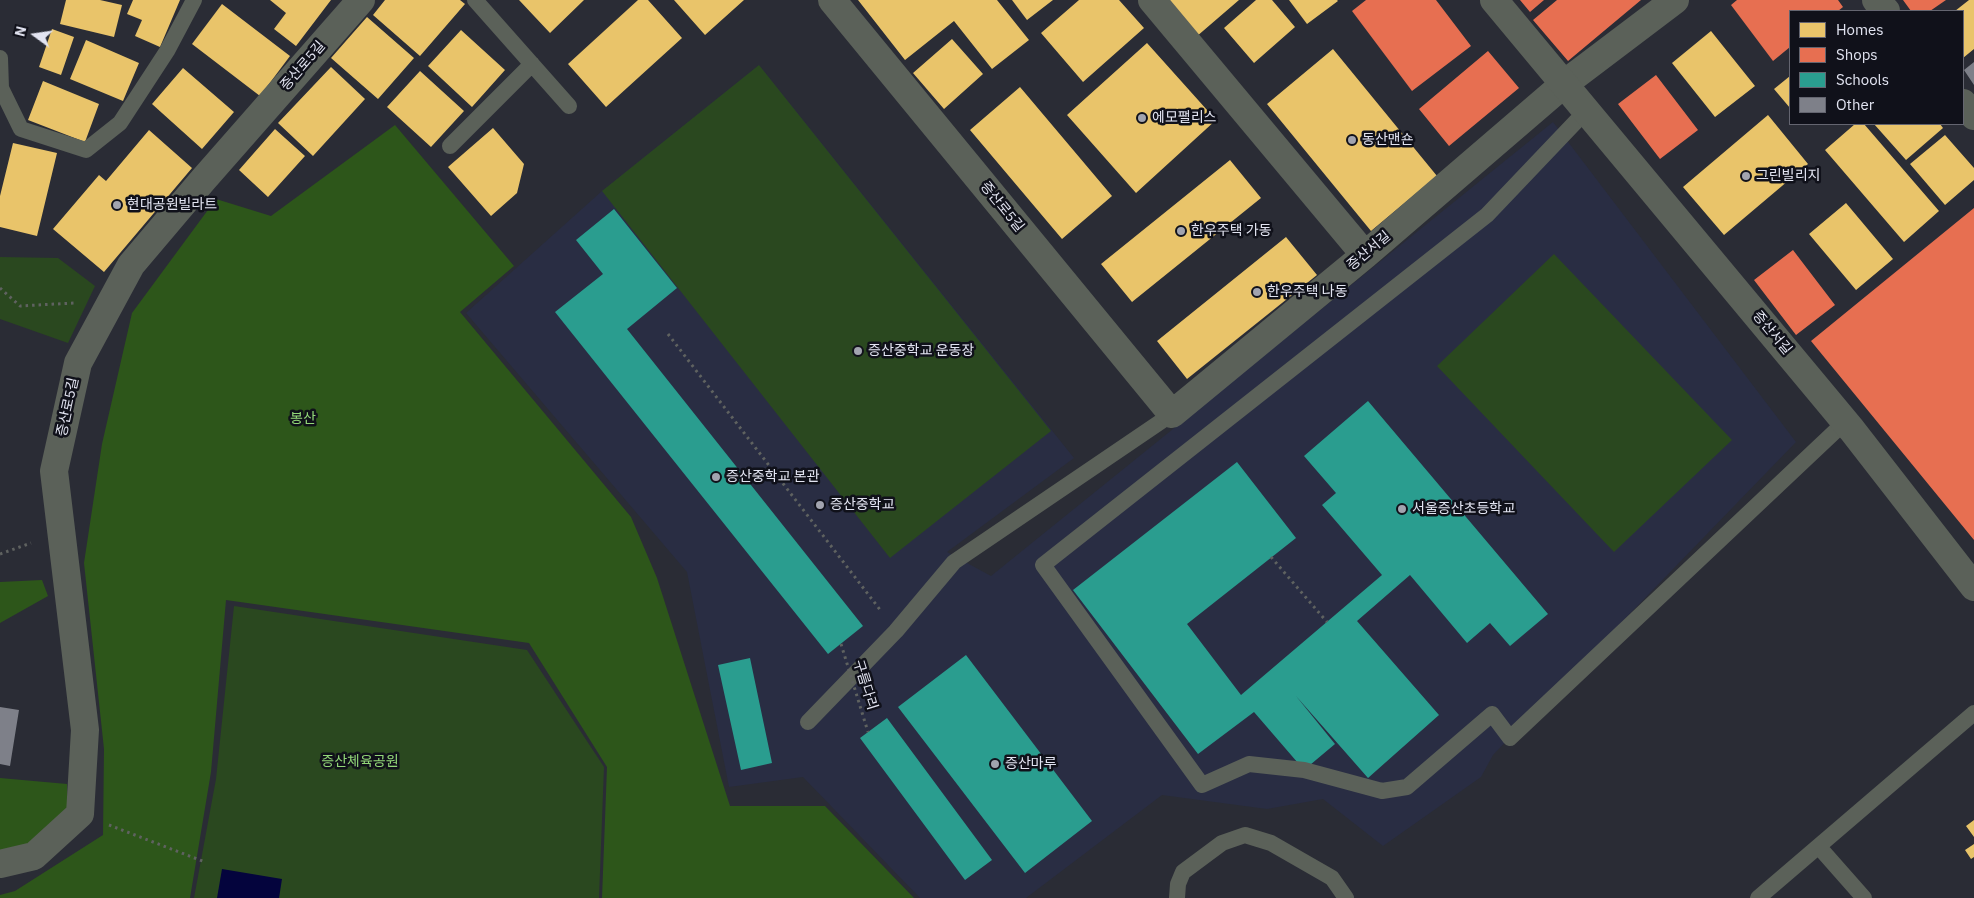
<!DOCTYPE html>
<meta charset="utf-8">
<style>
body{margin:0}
#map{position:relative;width:1974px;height:898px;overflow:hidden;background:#2a2c35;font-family:"IBM Plex Sans",sans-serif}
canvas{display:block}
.legend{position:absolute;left:1789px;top:10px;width:175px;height:115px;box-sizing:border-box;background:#10111a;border:1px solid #646570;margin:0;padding:6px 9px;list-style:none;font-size:15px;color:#e2e4f1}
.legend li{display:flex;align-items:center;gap:10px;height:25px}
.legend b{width:25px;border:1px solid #646570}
.north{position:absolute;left:10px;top:10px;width:50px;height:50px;-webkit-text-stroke:4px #10111a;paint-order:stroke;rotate:284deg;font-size:14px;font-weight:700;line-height:20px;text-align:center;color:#e2e4f1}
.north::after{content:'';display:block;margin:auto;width:18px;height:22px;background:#e2e4f1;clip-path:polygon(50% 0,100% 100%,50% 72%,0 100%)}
</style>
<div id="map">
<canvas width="1974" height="898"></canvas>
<ul class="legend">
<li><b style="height:14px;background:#e9c46a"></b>Homes</li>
<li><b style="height:14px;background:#e76f51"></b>Shops</li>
<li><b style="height:14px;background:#2a9d8f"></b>Schools</li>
<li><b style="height:14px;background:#7e8089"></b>Other</li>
</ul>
<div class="north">N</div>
</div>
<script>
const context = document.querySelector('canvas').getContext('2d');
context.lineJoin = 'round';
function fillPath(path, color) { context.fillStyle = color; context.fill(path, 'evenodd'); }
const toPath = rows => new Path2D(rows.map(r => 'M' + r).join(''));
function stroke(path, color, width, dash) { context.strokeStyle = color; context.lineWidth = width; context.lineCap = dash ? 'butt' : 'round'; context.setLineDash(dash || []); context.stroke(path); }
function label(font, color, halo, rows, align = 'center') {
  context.font = font + ' "IBM Plex Sans","Noto Sans KR",sans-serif'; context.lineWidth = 5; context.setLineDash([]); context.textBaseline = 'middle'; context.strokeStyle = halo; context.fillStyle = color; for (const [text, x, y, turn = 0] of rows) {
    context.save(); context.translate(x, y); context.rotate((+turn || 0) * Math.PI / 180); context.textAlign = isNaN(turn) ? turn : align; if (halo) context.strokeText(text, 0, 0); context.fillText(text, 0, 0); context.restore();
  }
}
fillPath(toPath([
 [759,65,1074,458,947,552,991,576,1553,122,1796,442,1493,755,1481,777,1383,846,1323,799,1267,809,1162,795,1026,898,920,898,803,777,729,787,687,572,466,313,602,191]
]), '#292d43');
fillPath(toPath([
 [759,65,1051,431,890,558,602,191],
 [1554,254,1732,440,1614,552,1437,366],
 [0,257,58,258,95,286,68,343,0,319],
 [234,606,527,650,604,767,599,898,194,898,216,779]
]), '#2a481f');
fillPath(toPath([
 [395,125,514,266,460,312,631,517,657,578,730,806,825,806,914,898,602,898,607,767,529,643,226,600,211,772,190,898,0,898,0,895,15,891,103,835,104,749,84,563,102,444,132,313,216,199,271,216],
 [42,580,48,596,0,623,0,582],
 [0,778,67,784,68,812,28,848,0,854]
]), '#2d561a');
fillPath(toPath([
 [222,869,282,879,279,898,217,898]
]), '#04043d');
fillPath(toPath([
 [66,0,100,0,122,5,114,37,60,24],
 [133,0,180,0,160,47,135,36,142,20,127,14],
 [270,0,331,0,296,46,274,29,286,13],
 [385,0,460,0,465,4,420,56,373,15],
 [519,0,584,0,550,33],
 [638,0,648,0,682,38,606,107,568,64],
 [674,0,744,0,705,35],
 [858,0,997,0,1029,40,992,69,954,21,905,60],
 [1012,0,1053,0,1027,20],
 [1079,0,1119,0,1144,28,1083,82,1041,33],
 [1164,0,1239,0,1196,37],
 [1256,0,1272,0,1295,27,1254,63,1224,28],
 [1289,0,1337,0,1338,1,1307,24],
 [1969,0,1974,0,1974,49,1963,58,1963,11,1955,11],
 [222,4,290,56,260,96,192,44],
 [367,17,414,58,378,99,331,58],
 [52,29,74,37,61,75,39,67],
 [461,30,505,70,472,107,428,66],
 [1711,31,1755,86,1715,117,1672,63],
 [952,39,983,74,944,109,913,73],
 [86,40,139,63,123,101,70,79],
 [1147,43,1216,120,1136,193,1067,115],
 [1333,49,1437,176,1371,231,1267,104],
 [331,67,365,99,313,156,278,123],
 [183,68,234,112,202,149,152,104],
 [420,71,464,111,431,147,387,107],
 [1790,76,1790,108,1774,89],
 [43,81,99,104,85,142,28,120],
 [1020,87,1112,196,1062,239,970,130],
 [1768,115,1808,164,1724,235,1683,187],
 [1855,124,1864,124,1939,211,1904,242,1825,150],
 [1874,124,1940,124,1943,128,1906,160],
 [493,128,524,164,517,193,491,216,448,167],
 [275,129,305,156,268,197,239,170],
 [149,130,192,168,104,272,53,229,99,175,106,181],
 [1945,135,1974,168,1974,180,1945,205,1910,164],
 [13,143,57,153,37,236,0,227,0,196],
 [1230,160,1261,198,1132,302,1101,264],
 [1846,203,1893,259,1856,290,1809,234],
 [1286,237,1317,275,1187,379,1157,341],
 [1974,820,1974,837,1966,826],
 [1974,844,1974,857,1971,859,1965,850]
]), '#e9c46a');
fillPath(toPath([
 [1366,0,1436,0,1471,46,1412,91,1352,11],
 [1520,0,1544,0,1530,12],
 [1557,0,1641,0,1568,61,1533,20],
 [1737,0,1838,0,1843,7,1838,11,1790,11,1790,47,1773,61,1731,5],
 [1903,0,1946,0,1930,11,1911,11],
 [1488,51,1519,88,1449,146,1419,109],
 [1656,75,1698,130,1660,159,1618,104],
 [1974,208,1974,540,1811,341],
 [1793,250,1835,305,1796,335,1754,280]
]), '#e76f51');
fillPath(toPath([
 [614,209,677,288,627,329,863,626,828,654,555,312,603,274,576,240],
 [1368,401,1548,614,1510,646,1490,623,1467,643,1410,575,1357,621,1439,715,1368,778,1296,696,1335,744,1304,770,1254,712,1198,754,1073,590,1237,462,1296,538,1187,624,1241,695,1382,575,1322,505,1336,493,1304,456],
 [966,655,1092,821,1025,873,898,707],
 [750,658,772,763,741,770,718,665],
 [887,718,992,860,965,880,860,738]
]), '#2a9d8f');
fillPath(toPath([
 [1974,62,1974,85,1964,70],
 [0,707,19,710,10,766,0,764]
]), '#7e8089');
stroke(toPath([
 [0,288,20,306,74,303],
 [668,334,881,611],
 [0,554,31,543],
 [1271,557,1327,622],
 [109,825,205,862]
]), '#5f6260', 3, [2.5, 4]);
stroke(toPath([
 [475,0,569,106],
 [0,58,1,88,21,129,86,150,120,123,167,51,194,0],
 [1586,111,1487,215,1043,565,1202,785,1249,764,1304,770,1382,791,1407,787,1492,714,1510,738,1845,422],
 [450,146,532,64],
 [808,722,896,631,954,562,1172,414],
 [1819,847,1864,898],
 [1177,898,1178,884,1183,872,1222,843,1245,835,1271,843,1332,878,1346,898],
 [1758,898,1974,713]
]), '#5b6159', 16);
stroke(toPath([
 [832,0,1172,414,1365,255,1564,84,1675,0],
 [1152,0,1365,255],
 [1876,0,1886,11],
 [1963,103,1974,116],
 [0,864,34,856,80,814,85,730,54,471,78,363,131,265,203,180,361,0]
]), '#5b6159', 28);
stroke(toPath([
 [1494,0,1852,430,1974,587]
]), '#5b6159', 28);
stroke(toPath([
 [841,644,868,732]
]), '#5f6260', 3, [2.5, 4]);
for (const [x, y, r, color] of [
 [1142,118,5,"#a2a4af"],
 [1352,140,5,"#a2a4af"],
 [1746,176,5,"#a2a4af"],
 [117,205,5,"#a2a4af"],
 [1181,231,5,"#a2a4af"],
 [1257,292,5,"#a2a4af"],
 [858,351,5,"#a2a4af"],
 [716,477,5,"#a2a4af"],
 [820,505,5,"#a2a4af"],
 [1402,509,5,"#a2a4af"],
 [995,764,5,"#a2a4af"]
]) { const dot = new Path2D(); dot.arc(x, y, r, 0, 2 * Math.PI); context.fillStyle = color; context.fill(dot); stroke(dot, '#10111a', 2); }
label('14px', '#e2e4f1', '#10111a', [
 ["증산로5길",303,66,-49],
 ["증산로5길",1002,207,51],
 ["증산서길",1369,251,-40],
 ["증산서길",1772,333,50],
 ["증산로5길",68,407,-78],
 ["구름다리",865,685,73]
]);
label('14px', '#e2e4f1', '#10111a', [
 ["에모팰리스",1152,118],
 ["동산맨숀",1362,140],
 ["그린빌리지",1756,176],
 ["현대공원빌라트",127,205],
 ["한우주택 가동",1191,231],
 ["한우주택 나동",1267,292],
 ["증산중학교 운동장",868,351],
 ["증산중학교 본관",726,477],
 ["증산중학교",830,505],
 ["서울증산초등학교",1412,509],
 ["증산마루",1005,764]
], 'left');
label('14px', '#92d778', '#10111a', [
 ["봉산",303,419],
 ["증산체육공원",360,762]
]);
</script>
